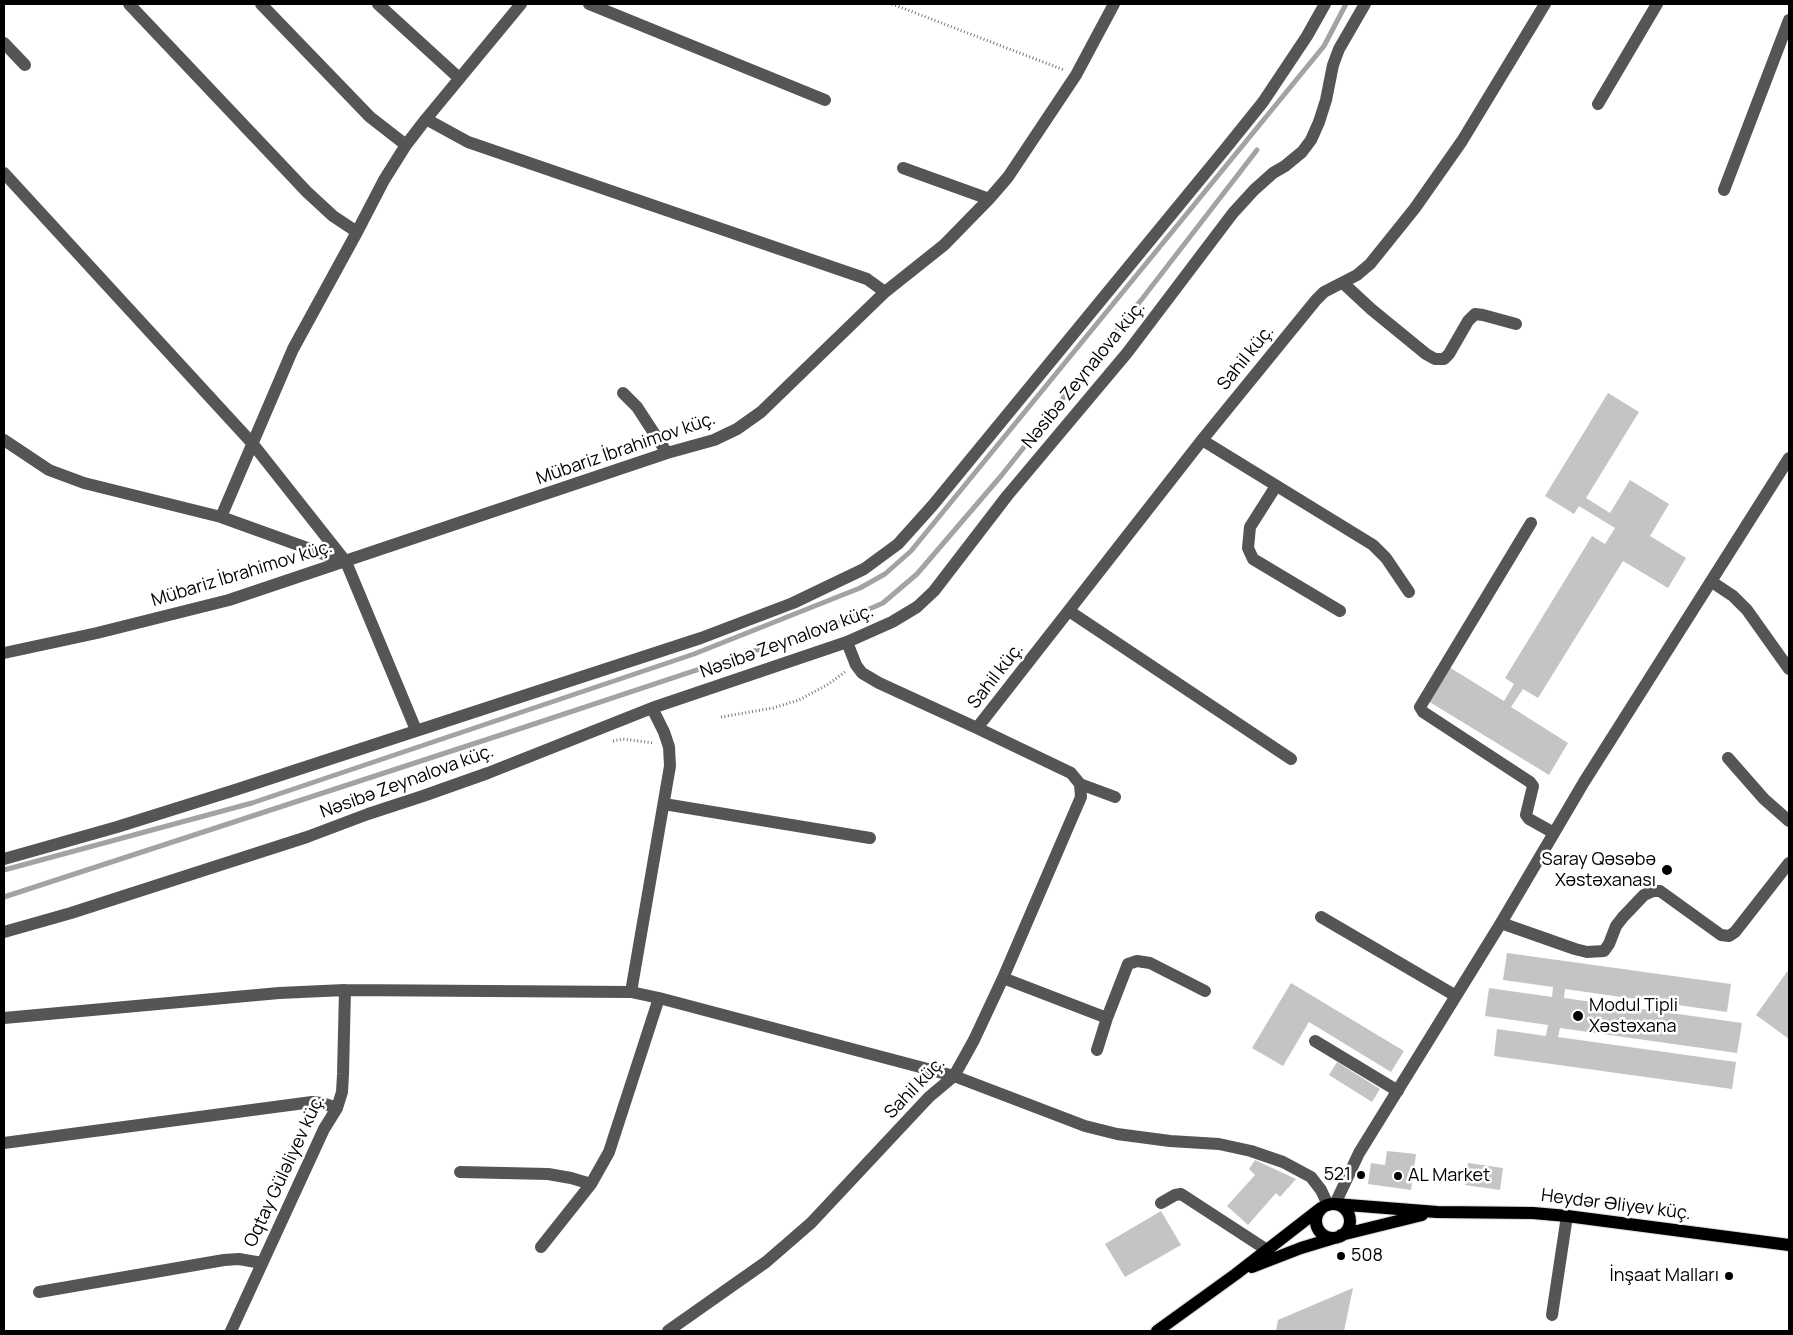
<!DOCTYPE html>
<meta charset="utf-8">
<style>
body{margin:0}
#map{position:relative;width:1793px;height:1335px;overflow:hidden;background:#fff;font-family:Manrope,sans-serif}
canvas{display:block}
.frame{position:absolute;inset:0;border:5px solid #000;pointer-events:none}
</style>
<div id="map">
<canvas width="1793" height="1335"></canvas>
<div class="frame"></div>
</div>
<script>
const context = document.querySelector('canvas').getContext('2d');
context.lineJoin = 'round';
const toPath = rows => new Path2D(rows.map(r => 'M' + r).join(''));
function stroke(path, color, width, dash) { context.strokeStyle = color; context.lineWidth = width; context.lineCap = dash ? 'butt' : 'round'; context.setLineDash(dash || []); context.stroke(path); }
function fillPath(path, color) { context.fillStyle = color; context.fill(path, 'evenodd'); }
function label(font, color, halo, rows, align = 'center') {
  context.font = font + ' Manrope,sans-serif'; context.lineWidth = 5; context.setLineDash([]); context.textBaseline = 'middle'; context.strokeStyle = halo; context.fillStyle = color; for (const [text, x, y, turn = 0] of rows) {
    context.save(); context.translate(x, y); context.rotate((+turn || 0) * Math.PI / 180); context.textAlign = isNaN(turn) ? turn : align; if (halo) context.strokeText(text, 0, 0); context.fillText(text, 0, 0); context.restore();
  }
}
stroke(toPath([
 [4,870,252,803,694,654,860,588,885,574,911,551,1324,46,1346,4],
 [4,897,522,728,835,624,883,603,917,574,1001,476,1142,299,1257,150]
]), '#a3a3a3', 5);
fillPath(toPath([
 [1608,393,1639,412,1586,498,1610,513,1630,480,1669,504,1650,536,1686,558,1668,588,1623,561,1538,698,1523,689,1511,707,1568,743,1549,775,1428,701,1449,667,1504,701,1514,684,1505,678,1592,536,1605,544,1615,528,1579,506,1574,514,1545,496],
 [1507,953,1731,984,1727,1012,1565,989,1564,998,1742,1023,1737,1053,1560,1028,1558,1037,1736,1062,1732,1089,1494,1056,1497,1029,1546,1036,1548,1025,1485,1016,1489,988,1552,997,1553,987,1503,980],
 [1789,969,1789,1039,1756,1015],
 [1291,983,1404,1051,1391,1072,1309,1022,1283,1066,1252,1048],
 [1337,1062,1380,1089,1372,1102,1329,1075],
 [1387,1151,1416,1154,1411,1190,1368,1184,1371,1163,1385,1165],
 [1255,1160,1296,1179,1280,1197,1276,1193,1248,1225,1227,1206,1255,1175,1249,1169],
 [1468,1163,1503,1168,1500,1190,1465,1185],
 [1161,1211,1181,1245,1125,1277,1105,1244],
 [1353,1288,1344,1331,1276,1331,1278,1320]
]), '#c4c4c4');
const major = toPath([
 [1335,1204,1437,1212,1533,1213,1567,1216,1789,1245],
 '1316 1221a17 17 0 1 1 34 0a17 17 0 1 1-34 0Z',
 [1341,1235,1422,1215],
 [1252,1267,1301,1248,1334,1238],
 [1157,1331,1236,1274,1321,1208]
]);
stroke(major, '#dbdbdb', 14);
stroke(toPath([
 [892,4,1064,70],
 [721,717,773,708,799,700,827,685,845,672],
 [613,741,623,739,654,743]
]), '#777', 3, [1, 2.5]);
stroke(toPath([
 [129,4,307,192,333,216,357,232],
 [261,4,370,117,406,145],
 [378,4,459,78],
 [589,4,825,100],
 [4,43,25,65],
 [1598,104,1657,4],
 [426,119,468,142,867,279,885,292],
 [903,168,989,199],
 [4,173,252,443,346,562,416,730],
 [1724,190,1789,20],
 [1343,283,1371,309,1426,354,1435,359,1444,359,1449,354,1468,321,1475,314,1483,315,1516,324],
 [623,393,637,407,667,453],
 [4,440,49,470,84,483,221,517,346,562],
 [1202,440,1373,545,1386,558,1409,592],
 [1276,486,1250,527,1248,548,1253,559,1340,611],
 [221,517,293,349,357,232,384,180,406,145,426,119,521,4],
 [1531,523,1420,707,1423,712,1530,782,1533,786,1526,815,1529,819,1554,833],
 [1712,582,1733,596,1747,610,1789,669],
 [1069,611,1291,759],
 [847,642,856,665,862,673,879,683,977,728],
 [4,653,97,633,229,600,667,453,714,440,737,429,761,412,885,292,944,245,989,199,1008,177,1076,75,1114,4],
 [1728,758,1764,799,1789,821],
 [1080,784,1115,797],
 [664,804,870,838],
 [4,859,117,827,235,790,701,638,793,603,864,569,898,544,933,505,1226,148,1263,102,1307,36,1325,4],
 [1321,917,1456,996],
 [1501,923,1575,949,1587,952,1604,951,1609,944,1616,926,1623,917,1644,895,1653,891,1660,891,1721,935,1729,936,1735,932,1789,863],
 [4,932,71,913,307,837,368,814,423,796,488,773,652,708,847,642,892,622,917,607,934,591,1007,496,1127,353,1233,213,1254,190,1273,173,1285,166,1302,152,1311,140,1319,122,1326,100,1333,65,1339,49,1365,4],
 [1003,978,1107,1018,1128,964,1137,961,1150,963,1205,991],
 [631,992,670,766,669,747,664,732,652,708],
 [4,1018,279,993,345,990,631,992,659,998,954,1076,1085,1126,1117,1134,1170,1141,1219,1144,1251,1151,1283,1162,1311,1177,1321,1190,1328,1205],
 [1315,1041,1398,1091],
 [1097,1050,1107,1018],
 [4,1143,312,1102,322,1103,337,1108],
 [460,1172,548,1174,571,1178,591,1184],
 [1161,1203,1175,1195,1181,1194,1267,1250],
 [1335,1204,1359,1153,1501,923,1584,782,1789,458],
 [541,1247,591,1184,609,1152,659,998],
 [39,1292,224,1260,239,1259,262,1263],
 [1552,1315,1567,1216],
 [231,1331,324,1129,337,1108,342,1092,343,1074,345,990],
 [668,1331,766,1262,811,1223,929,1097,954,1076,974,1040,1003,978,1081,797,1080,784,1071,773,977,728,1202,440,1316,300,1324,292,1357,275,1370,264,1415,208,1462,141,1545,4]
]), '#555', 12);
stroke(major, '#000', 12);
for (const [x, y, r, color] of [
 [1667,870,6,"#000"],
 [1578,1016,6,"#000"],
 [1361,1175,5,"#000"],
 [1398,1176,5,"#000"],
 [1341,1256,5,"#000"],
 [1729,1276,5,"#000"]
]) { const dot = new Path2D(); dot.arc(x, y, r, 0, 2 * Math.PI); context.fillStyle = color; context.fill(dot); stroke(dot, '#fff', 2); }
label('18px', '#000', '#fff', [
 ["Sahil küç.",1246,358,-51],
 ["Nəsibə Zeynalova küç.",1084,375,-51],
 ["Mübariz İbrahimov küç.",626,449,-19],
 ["Mübariz İbrahimov küç.",242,574,-17],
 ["Nəsibə Zeynalova küç.",787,642,-20],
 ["Sahil küç.",996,676,-52],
 ["Nəsibə Zeynalova küç.",407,782,-20],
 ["Sahil küç.",915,1088,-46],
 ["Oqtay Güləliyev küç.",285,1171,-65],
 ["Heydər Əliyev küç.",1616,1205,7]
]);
label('18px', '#000', '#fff', [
 ["Saray Qəsəbə",1656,860],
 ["Xəstəxanası",1656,881],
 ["Modul Tipli",1589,1006,"left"],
 ["Xəstəxana",1589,1027,"left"],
 ["521",1351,1175],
 ["AL Market",1408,1176,"left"],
 ["508",1351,1256,"left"],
 ["İnşaat Malları",1719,1276]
], 'right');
</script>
